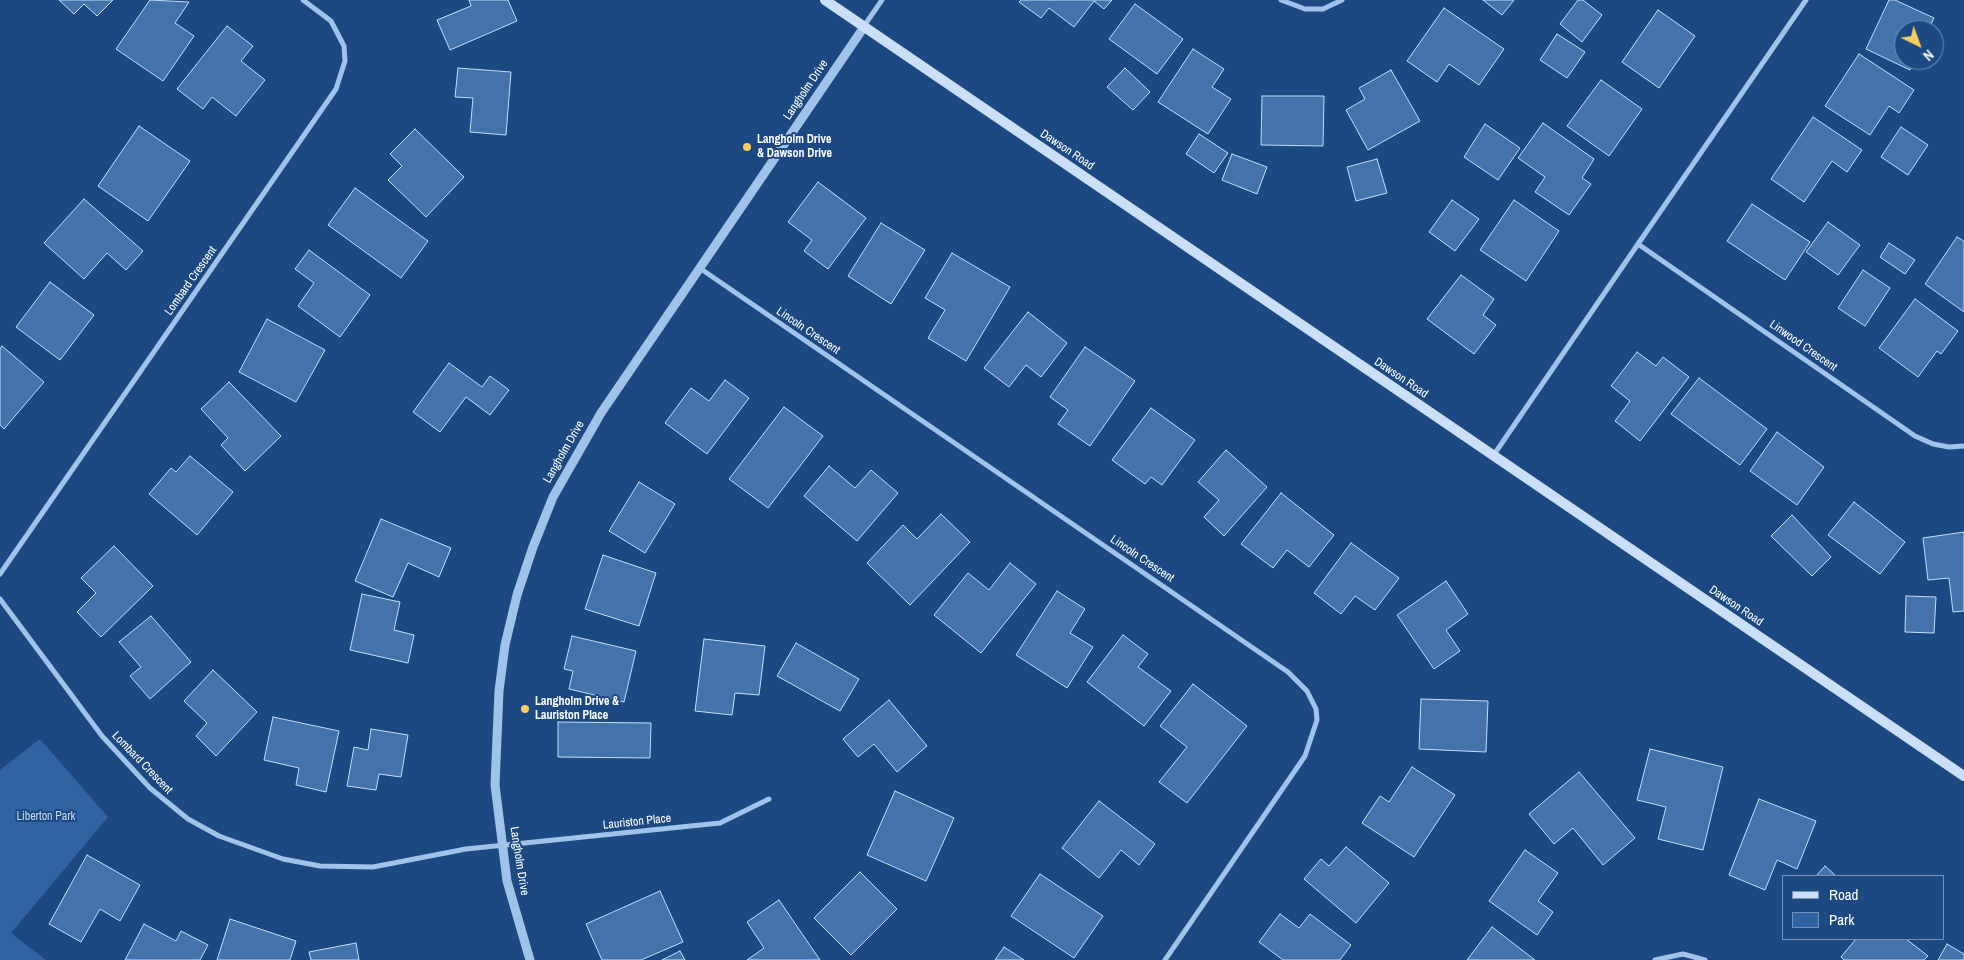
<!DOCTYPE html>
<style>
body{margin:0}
#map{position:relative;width:1964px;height:960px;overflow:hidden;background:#1c4982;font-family:"Archivo Narrow",sans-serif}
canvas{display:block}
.legend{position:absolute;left:1782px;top:875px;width:162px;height:65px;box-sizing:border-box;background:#1c4982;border:1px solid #7792b4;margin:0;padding:6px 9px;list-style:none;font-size:15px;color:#fff}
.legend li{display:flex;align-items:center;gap:10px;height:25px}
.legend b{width:25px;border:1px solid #7792b4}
.north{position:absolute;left:1894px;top:20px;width:50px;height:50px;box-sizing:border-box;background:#1c4982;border:1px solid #7792b4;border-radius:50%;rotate:138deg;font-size:14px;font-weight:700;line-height:20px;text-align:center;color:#fff}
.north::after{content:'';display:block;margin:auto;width:18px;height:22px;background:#fbcc5e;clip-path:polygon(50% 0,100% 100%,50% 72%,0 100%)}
</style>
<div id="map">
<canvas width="1964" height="960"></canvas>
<ul class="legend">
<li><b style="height:6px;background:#ccdff8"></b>Road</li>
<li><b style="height:14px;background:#2f63a1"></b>Park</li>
</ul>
<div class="north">N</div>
</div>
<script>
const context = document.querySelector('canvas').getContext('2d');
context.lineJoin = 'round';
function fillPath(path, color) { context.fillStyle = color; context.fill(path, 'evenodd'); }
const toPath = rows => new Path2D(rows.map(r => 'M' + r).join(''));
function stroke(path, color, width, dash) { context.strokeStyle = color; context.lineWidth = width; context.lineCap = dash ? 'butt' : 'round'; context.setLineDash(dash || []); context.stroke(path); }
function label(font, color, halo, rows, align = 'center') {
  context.font = font + ' "Archivo Narrow",sans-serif'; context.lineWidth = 4; context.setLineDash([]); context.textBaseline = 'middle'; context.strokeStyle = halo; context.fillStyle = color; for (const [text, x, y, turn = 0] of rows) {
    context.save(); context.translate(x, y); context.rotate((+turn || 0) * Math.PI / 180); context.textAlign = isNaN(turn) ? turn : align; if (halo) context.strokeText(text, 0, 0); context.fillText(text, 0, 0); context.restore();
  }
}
fillPath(toPath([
 [40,739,108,817,11,933,46,960,0,960,0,770]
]), '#2f63a1');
const building = toPath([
 [59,0,113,0,97,16,84,4,74,14,59,0],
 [150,0,189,2,175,23,194,36,163,81,116,49,150,0],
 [469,0,508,0,517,21,450,50,437,20,471,6,469,0],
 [1021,0,1112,0,1104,9,1094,1,1074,27,1049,8,1041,18,1019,2,1021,0],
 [1483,0,1514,0,1502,15,1483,0],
 [1578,0,1583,0,1602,15,1582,42,1560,24,1578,0],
 [1889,0,1895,0,1934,18,1928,30,1904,30,1904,60,1914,60,1910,70,1866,49,1889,0],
 [1135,4,1183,39,1157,74,1109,39,1135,4],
 [1444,8,1504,49,1479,85,1449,64,1437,82,1407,61,1444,8],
 [1658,10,1695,36,1659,88,1622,62,1658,10],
 [227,26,253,46,241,61,265,80,236,116,212,97,203,109,177,89,227,26],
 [1557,34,1585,52,1567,78,1540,60,1557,34],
 [1193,49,1224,69,1212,87,1231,99,1208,134,1158,102,1193,49],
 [1859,54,1914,90,1899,113,1889,106,1870,135,1825,106,1859,54],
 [458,68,511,72,506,135,470,132,473,98,455,97,458,68],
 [1125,68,1150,92,1133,110,1107,87,1125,68],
 [1391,70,1420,121,1368,150,1346,110,1365,99,1359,88,1391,70],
 [1601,80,1642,109,1609,156,1567,126,1601,80],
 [1262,96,1324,96,1323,146,1261,145,1262,96],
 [1813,117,1862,150,1847,172,1832,161,1804,202,1771,179,1813,117],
 [1543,123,1594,159,1582,178,1591,184,1569,215,1535,192,1545,177,1518,158,1543,123],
 [1485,124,1520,148,1498,180,1464,157,1485,124],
 [139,126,190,161,148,221,98,186,139,126],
 [1901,127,1928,145,1908,175,1881,157,1901,127],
 [415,129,464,177,426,217,388,180,402,166,390,154,415,129],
 [1199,134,1228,153,1214,173,1186,154,1199,134],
 [1232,154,1267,167,1257,194,1222,180,1232,154],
 [1377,159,1387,193,1356,201,1347,167,1377,159],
 [818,182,866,218,828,269,804,251,812,240,788,222,818,182],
 [355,188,428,241,401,278,328,225,355,188],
 [84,199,143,251,126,270,107,253,84,279,44,243,84,199],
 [1452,200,1479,219,1455,251,1429,232,1452,200],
 [1514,200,1559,231,1526,281,1480,250,1514,200],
 [1752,204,1810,242,1785,280,1727,241,1752,204],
 [1828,222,1860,245,1838,275,1806,252,1828,222],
 [881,223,925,250,891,304,848,276,881,223],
 [1957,237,1964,241,1964,312,1925,284,1957,237],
 [1889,243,1915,260,1905,274,1880,257,1889,243],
 [309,250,370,295,340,337,298,306,314,283,295,269,309,250],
 [952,253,1010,287,966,361,928,338,945,310,925,298,952,253],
 [1863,270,1890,288,1865,326,1838,308,1863,270],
 [1461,275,1494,299,1483,315,1496,325,1474,354,1427,319,1461,275],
 [50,282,94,315,60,360,16,327,50,282],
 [1915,299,1958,331,1941,354,1937,351,1918,377,1879,348,1915,299],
 [1028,312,1067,343,1041,377,1026,365,1009,387,984,368,1028,312],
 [267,319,325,350,296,402,239,372,267,319],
 [2,346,44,382,4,429,0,425,0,349,2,346],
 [1085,347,1135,381,1090,446,1058,424,1068,410,1050,397,1085,347],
 [1637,352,1656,366,1663,357,1689,377,1640,441,1615,421,1630,401,1611,386,1637,352],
 [449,363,482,387,490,376,509,390,490,415,466,397,440,432,413,412,449,363],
 [1699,378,1767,429,1740,465,1671,414,1699,378],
 [725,380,749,398,707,454,665,423,691,388,709,401,725,380],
 [229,382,281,436,245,471,221,445,228,438,201,409,229,382],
 [784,407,823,436,768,508,729,479,784,407],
 [1151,408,1195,440,1162,485,1151,477,1145,484,1112,460,1151,408],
 [1777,432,1824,467,1797,505,1750,471,1777,432],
 [1226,450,1267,487,1224,536,1204,517,1219,500,1198,482,1226,450],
 [190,456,233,492,197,535,149,494,171,468,176,472,190,456],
 [829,466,855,488,871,470,898,493,857,541,804,496,829,466],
 [639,482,675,504,645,553,609,531,639,482],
 [1281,493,1334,535,1309,567,1287,550,1273,568,1241,544,1281,493],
 [1854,502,1905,542,1880,574,1828,535,1854,502],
 [941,514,970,542,910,605,867,563,903,525,917,539,941,514],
 [1792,515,1831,557,1812,576,1771,536,1792,515],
 [381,519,451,548,439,577,408,563,393,597,355,581,381,519],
 [1964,532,1964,611,1953,612,1949,578,1928,580,1923,538,1964,532],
 [1351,543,1399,578,1375,610,1355,596,1341,614,1314,593,1351,543],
 [114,546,153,586,101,637,77,612,96,593,81,578,114,546],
 [603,555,656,573,639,626,585,609,603,555],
 [1010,563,1036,584,981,653,934,615,968,573,989,590,1010,563],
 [1446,581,1468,614,1446,630,1460,651,1434,669,1397,615,1446,581],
 [1057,591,1085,609,1070,633,1093,647,1067,688,1016,655,1057,591],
 [362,594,400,602,394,630,414,635,408,663,350,650,362,594],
 [1906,596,1936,597,1934,633,1905,632,1906,596],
 [151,616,191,662,150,699,130,676,141,667,119,642,151,616],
 [1123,635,1148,654,1138,667,1171,691,1144,726,1087,682,1123,635],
 [572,636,636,651,624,702,569,689,573,671,564,669,572,636],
 [704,639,765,646,759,695,735,693,732,715,695,711,704,639],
 [796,643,859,679,840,711,777,676,796,643],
 [213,670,257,712,216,756,196,736,207,723,184,701,213,670],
 [1193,684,1247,726,1187,803,1159,782,1187,747,1160,726,1193,684],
 [1421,699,1488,701,1486,752,1419,749,1421,699],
 [889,700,927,746,897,772,874,744,858,757,843,739,889,700],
 [273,717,339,731,326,792,296,785,299,768,264,760,273,717],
 [558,722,651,723,650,758,558,757,558,722],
 [371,729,408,735,401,777,379,774,376,790,347,786,354,747,368,750,371,729],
 [1650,749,1723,767,1703,850,1658,839,1666,807,1637,800,1650,749],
 [1412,767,1455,795,1414,857,1362,823,1380,796,1389,802,1412,767],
 [1579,772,1635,838,1603,865,1573,828,1554,844,1529,814,1579,772],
 [895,791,954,818,926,881,867,855,895,791],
 [1759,799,1816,821,1797,869,1777,860,1765,890,1729,875,1759,799],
 [1099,801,1155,844,1139,865,1121,850,1099,878,1062,848,1099,801],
 [1346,847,1389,883,1356,923,1304,879,1321,859,1329,866,1346,847],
 [1525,850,1558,873,1538,901,1553,912,1537,935,1489,901,1525,850],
 [87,855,140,885,120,921,100,909,81,942,49,924,87,855],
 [1825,866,1836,876,1816,876,1825,866],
 [860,872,897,909,851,955,814,918,860,872],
 [1040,874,1103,916,1074,958,1011,916,1040,874],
 [660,891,683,942,641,960,602,960,586,924,660,891],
 [779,900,820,960,747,960,764,948,747,922,779,900],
 [1280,914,1299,928,1310,914,1351,945,1340,960,1283,960,1259,942,1280,914],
 [230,919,296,941,290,960,217,960,230,919],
 [144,924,176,941,181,931,208,945,200,960,125,960,144,924],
 [1492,927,1535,960,1467,960,1492,927],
 [1856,939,1906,939,1928,956,1924,960,1844,960,1841,957,1856,939],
 [356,943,359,960,311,960,309,952,356,943],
 [1947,944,1964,954,1964,960,1938,960,1947,944],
 [1004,947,1024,960,995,960,1004,947],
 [680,951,685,960,662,960,680,951]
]);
fillPath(building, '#4473ab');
stroke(building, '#c6ddf8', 1);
stroke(toPath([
 [1281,0,1305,9,1323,9,1342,0],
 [1806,0,1638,244,1915,436,1933,444,1949,447,1964,446],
 [864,26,882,0],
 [701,269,1288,672,1307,691,1316,709,1317,720,1305,756,1165,960],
 [1493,456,1638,244],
 [0,574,336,89,345,61,344,46,331,21,303,0],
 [0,599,102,736,150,788,188,819,219,836,283,859,320,866,373,867,466,849,720,823,769,799],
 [1655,960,1683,954,1705,960]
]), '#a1c3ea', 5);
stroke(toPath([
 [530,960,507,881,495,785,499,691,505,645,517,595,533,547,553,497,601,413,864,27]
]), '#a1c3ea', 9);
stroke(toPath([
 [825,0,1964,776]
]), '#ccdff8', 10);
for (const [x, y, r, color] of [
 [747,147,5,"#fbcc5e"],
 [525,709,5,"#fbcc5e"]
]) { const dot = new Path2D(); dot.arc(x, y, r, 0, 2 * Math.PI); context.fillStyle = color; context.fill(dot); stroke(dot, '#1c4982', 2); }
label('12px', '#fff', '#1c4982', [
 ["Langholm Drive",806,90,-56],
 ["Dawson Road",1067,150,34],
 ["Lombard Crescent",191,281,-55],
 ["Lincoln Crescent",808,331,34],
 ["Linwood Crescent",1803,346,35],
 ["Dawson Road",1401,378,34],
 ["Langholm Drive",564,452,-60],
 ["Lincoln Crescent",1142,559,34],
 ["Dawson Road",1736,606,34],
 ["Lombard Crescent",142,763,46],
 ["Lauriston Place",637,822,-6],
 ["Langholm Drive",519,861,81]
]);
label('bold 12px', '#fff', '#1c4982', [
 ["Langholm Drive",757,140],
 ["& Dawson Drive",757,154],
 ["Langholm Drive &",535,702],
 ["Lauriston Place",535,716]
], 'left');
label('12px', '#c6ddf8', '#1c4982', [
 ["Liberton Park",46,817]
]);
</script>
